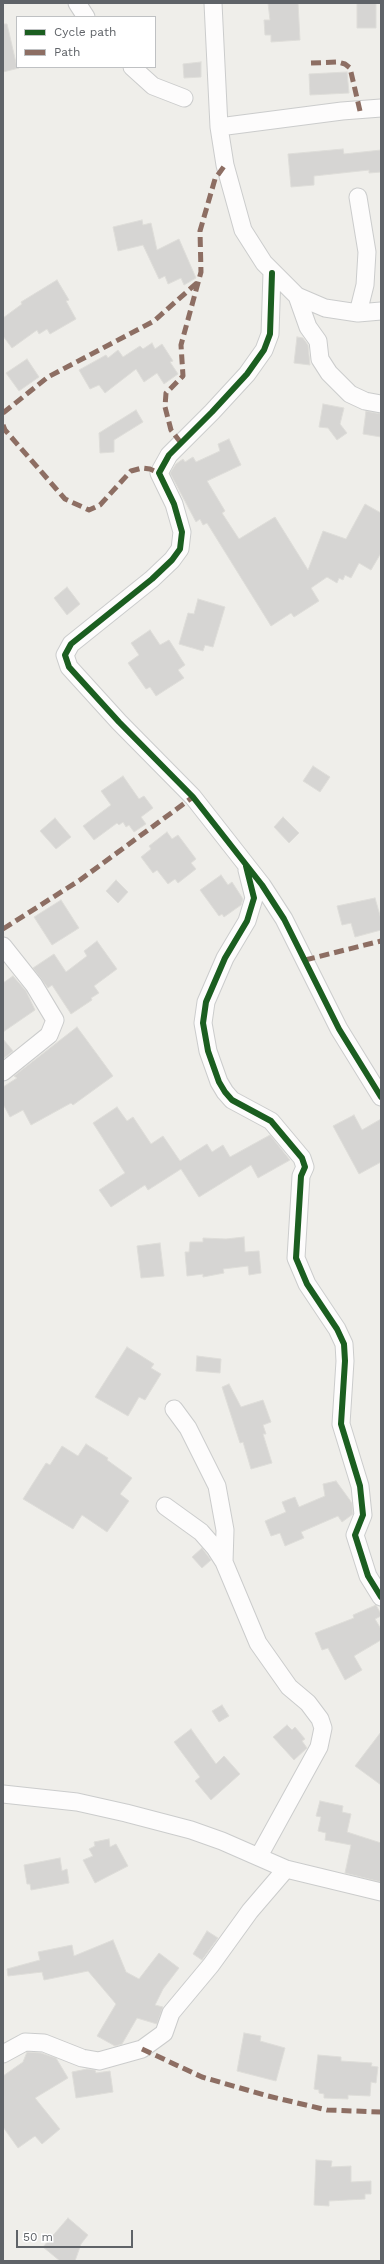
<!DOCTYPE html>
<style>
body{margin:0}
#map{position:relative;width:384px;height:2264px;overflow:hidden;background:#efeeea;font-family:"Work Sans",sans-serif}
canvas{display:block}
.frame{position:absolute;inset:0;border:4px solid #5f6368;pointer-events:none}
.legend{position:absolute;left:16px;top:16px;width:140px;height:52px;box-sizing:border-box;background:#fff;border:1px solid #bfc1c3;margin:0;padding:5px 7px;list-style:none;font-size:12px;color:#5f6368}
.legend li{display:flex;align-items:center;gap:8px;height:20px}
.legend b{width:20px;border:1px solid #bfc1c3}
.scale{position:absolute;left:16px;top:2230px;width:117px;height:18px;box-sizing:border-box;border:2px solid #5f6368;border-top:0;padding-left:5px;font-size:12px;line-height:14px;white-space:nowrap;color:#5f6368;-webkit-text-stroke:3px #fff;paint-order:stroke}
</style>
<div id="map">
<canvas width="384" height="2264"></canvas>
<div class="frame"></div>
<ul class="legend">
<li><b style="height:5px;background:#1b5e20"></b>Cycle path</li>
<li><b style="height:5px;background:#8d6e63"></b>Path</li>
</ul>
<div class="scale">50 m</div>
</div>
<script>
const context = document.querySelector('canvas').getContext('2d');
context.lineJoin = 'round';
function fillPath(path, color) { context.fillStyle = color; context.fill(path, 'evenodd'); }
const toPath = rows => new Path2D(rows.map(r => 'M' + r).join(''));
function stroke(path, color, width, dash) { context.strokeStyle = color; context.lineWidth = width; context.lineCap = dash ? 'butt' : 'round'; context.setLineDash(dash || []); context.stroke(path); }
const building = toPath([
 [268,3,298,3,300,40,271,42,271,35,265,35,264,20,270,20,268,3],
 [357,3,376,3,376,28,357,28,357,3],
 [3,24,7,24,17,67,19,68,3,72,3,24],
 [201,62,201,77,184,78,183,64,201,62],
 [347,72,349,93,310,95,309,74,347,72],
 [343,149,344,154,381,150,381,172,369,173,369,170,314,176,314,185,291,187,288,154,343,149],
 [142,220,143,225,151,223,157,250,179,239,196,278,184,285,181,278,168,284,165,276,159,279,143,245,118,251,113,227,142,220],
 [57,280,69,300,66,301,76,319,50,334,47,329,39,334,37,330,12,348,3,336,3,318,22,304,21,302,57,280],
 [297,337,303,338,308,345,310,365,294,363,297,337],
 [152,343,155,349,162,344,173,361,170,362,178,374,164,384,157,373,144,382,136,369,105,393,99,385,90,389,79,370,106,355,108,358,118,350,123,357,140,346,143,349,152,343],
 [27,359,39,377,19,391,6,373,27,359],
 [323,404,344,408,340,424,347,433,337,440,328,428,319,427,323,404],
 [136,410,143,422,114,440,114,452,100,453,99,433,136,410],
 [366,411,381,414,381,437,363,434,366,411],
 [229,439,241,465,207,481,225,511,222,513,239,539,275,517,308,570,323,531,346,539,365,504,381,513,381,553,371,570,359,563,351,578,345,575,343,580,339,578,337,583,327,577,311,588,319,601,294,617,291,613,271,626,207,523,203,525,200,519,196,522,170,473,176,464,183,459,185,462,193,457,196,462,220,451,218,444,229,439],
 [67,587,80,604,67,615,54,598,67,587],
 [198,599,225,607,213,647,205,645,203,651,179,644,188,613,194,614,198,599],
 [150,630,160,645,169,640,185,665,178,670,184,678,156,696,150,687,146,689,128,663,139,655,131,643,150,630],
 [313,766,330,777,320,792,303,781,313,766],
 [123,776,139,799,144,796,153,808,141,817,146,824,134,832,129,825,126,827,123,822,119,825,117,823,94,840,83,826,111,805,101,791,123,776],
 [283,817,299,833,289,843,274,827,283,817],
 [55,818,71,837,56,849,40,831,55,818],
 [167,832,172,839,178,835,196,859,191,863,196,869,178,883,175,879,168,884,157,870,153,873,141,857,151,849,149,846,167,832],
 [221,875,228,885,232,882,243,899,241,905,224,917,222,914,219,916,200,890,221,875],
 [116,880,128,892,118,903,106,891,116,880],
 [375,898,381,919,381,930,355,937,351,923,342,925,337,906,375,898],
 [61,900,79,928,52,945,34,917,61,900],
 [97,941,117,969,94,986,99,993,91,998,92,1000,71,1014,52,985,48,988,33,968,54,954,66,972,87,956,84,951,97,941],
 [13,976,26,991,35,1010,3,1032,3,983,13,976],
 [77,1027,113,1076,73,1105,71,1103,31,1125,23,1110,10,1117,3,1104,3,1087,17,1078,14,1076,77,1027],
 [3,1039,13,1051,3,1059,3,1039],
 [117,1107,127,1121,133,1117,151,1144,163,1136,180,1161,207,1144,212,1152,223,1145,230,1157,270,1135,290,1160,258,1178,251,1165,199,1197,181,1169,148,1190,145,1185,111,1207,99,1190,125,1173,93,1123,117,1107],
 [354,1115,362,1130,381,1119,381,1162,359,1174,333,1126,354,1115],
 [244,1237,245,1252,259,1251,261,1273,249,1275,248,1266,223,1269,224,1273,203,1277,203,1274,187,1276,185,1252,189,1252,190,1242,203,1242,203,1238,226,1239,244,1237],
 [160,1243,164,1276,141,1278,137,1246,160,1243],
 [127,1347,154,1364,151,1368,161,1374,145,1400,139,1397,128,1416,95,1397,127,1347],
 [197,1356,221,1359,220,1373,196,1371,197,1356],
 [229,1384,241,1407,263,1400,271,1422,263,1425,266,1434,263,1434,272,1463,251,1469,243,1442,240,1443,222,1387,229,1384],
 [86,1444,108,1458,107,1460,132,1478,120,1494,129,1501,107,1532,82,1515,73,1529,23,1499,46,1463,50,1465,62,1446,78,1456,86,1444],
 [336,1481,352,1503,353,1514,342,1522,338,1516,301,1532,304,1538,285,1546,280,1533,271,1536,265,1521,286,1512,282,1502,295,1497,299,1507,325,1496,323,1484,336,1481],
 [202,1548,211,1560,202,1568,192,1557,202,1548],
 [376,1605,381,1614,381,1616,375,1619,381,1629,381,1640,354,1656,362,1670,345,1680,328,1648,322,1650,315,1633,354,1618,353,1615,376,1605],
 [222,1705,229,1716,219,1722,212,1711,222,1705],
 [287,1725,292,1730,295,1727,305,1739,302,1741,307,1748,294,1760,273,1737,287,1725],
 [191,1729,216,1764,224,1756,240,1774,211,1800,195,1781,200,1777,174,1742,191,1729],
 [381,1732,381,1785,355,1766,381,1732],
 [320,1801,343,1806,342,1812,351,1814,347,1832,381,1843,381,1882,345,1873,351,1845,325,1840,326,1833,318,1831,321,1817,316,1816,320,1801],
 [109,1839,110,1847,116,1844,128,1866,95,1883,83,1860,93,1856,89,1849,95,1846,94,1842,109,1839],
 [60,1858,62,1871,67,1869,69,1883,31,1890,30,1884,27,1884,24,1865,60,1858],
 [207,1931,218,1938,202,1960,193,1954,207,1931],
 [113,1940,126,1972,139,1979,159,1953,179,1968,163,1989,155,2005,163,2007,157,2024,137,2018,122,2044,115,2046,97,2036,116,2004,88,1971,44,1980,42,1972,8,1976,7,1969,40,1960,38,1952,72,1945,74,1956,113,1940],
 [244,2033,261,2036,260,2041,285,2048,276,2081,237,2071,244,2033],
 [27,2052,41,2053,56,2058,68,2078,35,2098,60,2129,42,2144,35,2136,18,2148,3,2127,3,2076,23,2062,27,2052],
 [318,2055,341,2057,341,2061,372,2063,371,2066,378,2067,376,2083,371,2082,370,2096,348,2095,348,2099,324,2098,324,2094,319,2093,319,2090,314,2089,318,2055],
 [87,2069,95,2070,96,2073,110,2071,113,2092,76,2098,72,2072,87,2069],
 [316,2160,332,2161,331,2167,351,2166,351,2182,371,2181,371,2194,365,2194,365,2199,329,2201,329,2206,314,2205,316,2160],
 [68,2218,88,2235,81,2244,75,2261,60,2261,43,2247,68,2218]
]);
fillPath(building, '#d6d5d3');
stroke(building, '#deddd9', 1);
const minor = toPath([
 [77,3,86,17],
 [213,3,219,127,225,165,243,230,264,263,297,296,325,308,358,313,381,311],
 [132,67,153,86,184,98],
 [219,127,342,111,381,108],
 [358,197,367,252,365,285,358,313],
 [272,273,270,334,264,350,247,374,212,412,169,455,159,473,174,504,182,532,180,549,172,560,152,579,71,644,65,655,69,667,119,722,193,797,262,885,284,919,339,1029,381,1097],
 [297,296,308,327,318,341,320,359,329,373,350,394,365,401,381,404],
 [247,870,254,898,247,921,225,958,206,1002,203,1023,208,1051,219,1082,225,1092,232,1100,271,1121,302,1158,305,1167,301,1176,296,1258,307,1284,337,1329,344,1344,345,1361,341,1424,360,1486,363,1515,355,1535,368,1576,381,1597],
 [3,946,34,985,55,1020,49,1035,3,1072],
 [174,1409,188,1428,217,1486,225,1530,224,1562],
 [165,1506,201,1532,215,1548,224,1562,258,1643,289,1687,308,1703,320,1719,323,1728,319,1747,259,1856],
 [3,1794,77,1802,126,1813,191,1830,222,1841,286,1869,381,1892],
 [3,2054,25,2042,44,2043,82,2058,99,2061,142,2049,164,2033,171,2013,211,1965,250,1911,286,1869]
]);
stroke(minor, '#cbcccc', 19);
stroke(minor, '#fdfcfc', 17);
stroke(toPath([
 [311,63,338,62,345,64,350,68,360,111],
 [3,413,48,377,154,321,199,281],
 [3,425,5,430,65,499,89,510,100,505,131,471,142,468,150,469,159,473],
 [181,443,171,430,165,407,166,393,183,376,181,345,201,272,200,231,215,179,225,165],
 [3,929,80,880,193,797],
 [305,960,381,941],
 [142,2049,202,2077,268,2096,327,2110,381,2112]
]), '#8d6e63', 5, [10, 5]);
stroke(toPath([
 [272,273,270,334,264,350,247,374,212,412,169,455,159,473,174,504,182,532,180,549,172,560,152,579,71,644,65,655,69,667,119,722,193,797,262,885,284,919,339,1029,381,1097],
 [246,866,254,898,247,921,225,958,206,1002,203,1023,208,1051,219,1082,225,1092,232,1100,271,1121,302,1158,305,1167,301,1176,296,1258,307,1284,337,1329,344,1344,345,1361,341,1424,360,1486,363,1515,355,1535,368,1576,381,1597]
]), '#1b5e20', 6);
</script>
